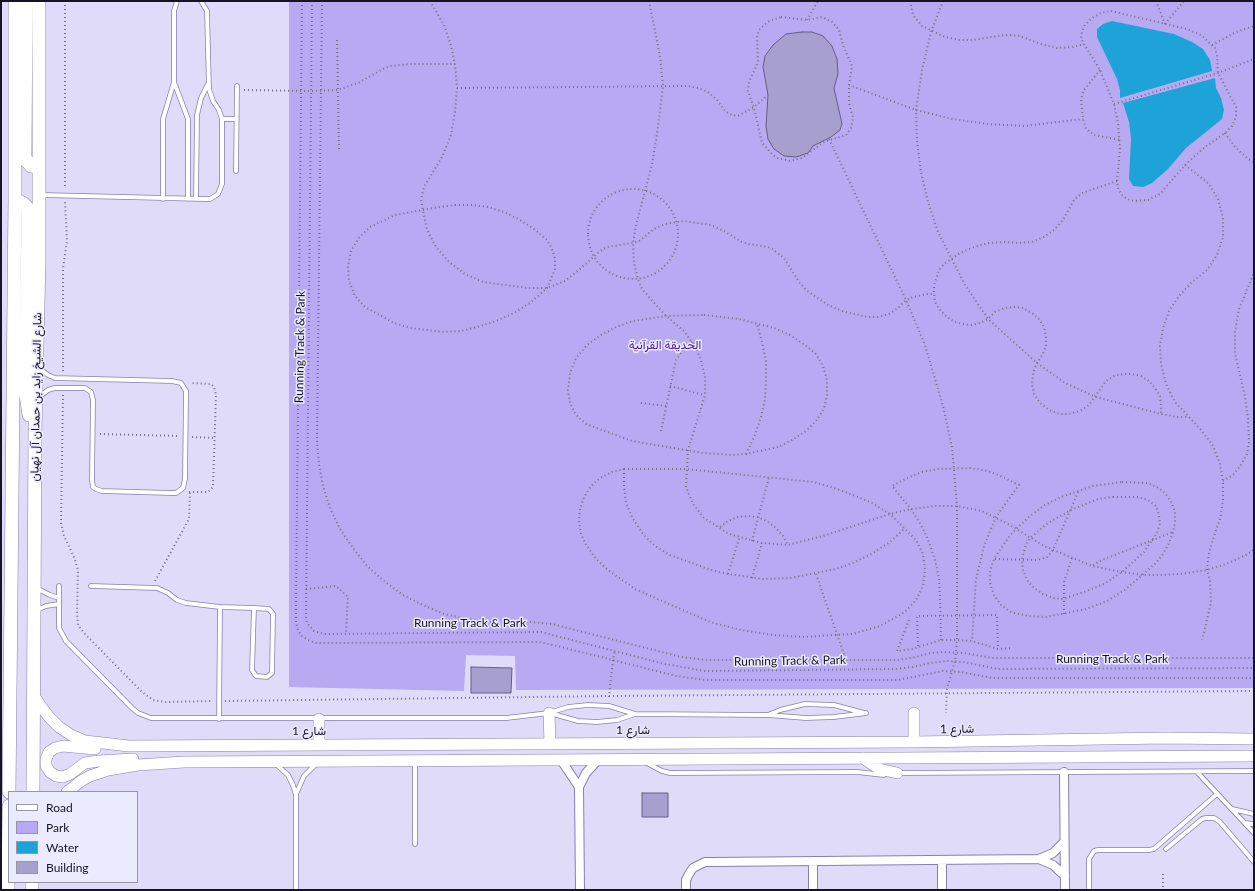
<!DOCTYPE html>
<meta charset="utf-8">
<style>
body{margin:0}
#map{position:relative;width:1255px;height:891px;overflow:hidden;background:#dfdbf9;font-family:Lato,sans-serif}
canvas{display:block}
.frame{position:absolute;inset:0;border:2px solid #161324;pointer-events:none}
.legend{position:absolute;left:8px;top:791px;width:130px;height:92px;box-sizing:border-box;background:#eceafe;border:1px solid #9694a7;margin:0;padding:5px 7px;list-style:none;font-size:12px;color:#161324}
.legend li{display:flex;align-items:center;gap:8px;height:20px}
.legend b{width:20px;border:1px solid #9694a7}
</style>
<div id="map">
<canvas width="1255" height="891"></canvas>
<div class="frame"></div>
<ul class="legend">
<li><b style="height:5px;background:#fff"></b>Road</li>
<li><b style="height:11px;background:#b7aaf3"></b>Park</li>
<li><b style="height:11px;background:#1da3d7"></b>Water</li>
<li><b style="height:11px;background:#a7a0cf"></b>Building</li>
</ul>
</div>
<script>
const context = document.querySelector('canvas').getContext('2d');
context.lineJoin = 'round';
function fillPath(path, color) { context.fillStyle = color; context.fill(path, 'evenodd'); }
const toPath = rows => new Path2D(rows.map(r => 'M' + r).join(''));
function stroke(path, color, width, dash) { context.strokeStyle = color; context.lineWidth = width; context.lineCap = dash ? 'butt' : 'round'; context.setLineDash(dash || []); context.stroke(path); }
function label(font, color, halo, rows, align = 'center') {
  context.font = font + ' Lato,Vazirmatn,sans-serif'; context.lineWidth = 3; context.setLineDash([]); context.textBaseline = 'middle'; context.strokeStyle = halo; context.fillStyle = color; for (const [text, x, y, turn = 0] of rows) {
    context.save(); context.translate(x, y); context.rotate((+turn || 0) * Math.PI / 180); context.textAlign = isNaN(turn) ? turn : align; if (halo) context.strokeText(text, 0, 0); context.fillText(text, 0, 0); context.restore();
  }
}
fillPath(toPath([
 [289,1,1254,1,1254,688,516,690,515,656,466,655,464,691,289,687]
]), '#b7aaf3');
fillPath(toPath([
 [1112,21,1174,34,1192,42,1203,49,1210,60,1212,71,1120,98,1120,90,1117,79,1097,37,1097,29,1103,24],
 [1215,78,1216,88,1221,98,1224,110,1222,119,1186,148,1168,169,1152,183,1143,187,1133,186,1129,179,1131,139,1129,122,1123,103]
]), '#1da3d7');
const building = toPath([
 [802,32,812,32,823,36,832,46,837,59,838,74,834,88,842,124,840,130,831,137,813,146,808,153,796,157,784,156,774,149,768,139,766,126,768,95,763,67,765,56,773,45,786,34,802,32],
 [471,667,512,668,511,693,471,693,471,667],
 [642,793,668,793,668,817,642,817,642,793]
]);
fillPath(building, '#a7a0cf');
stroke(building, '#655e89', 1);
const service = toPath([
 [174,82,188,119,188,199],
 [222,119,236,119],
 [236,171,237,86],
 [42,195,205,199,210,199,218,194,222,184,222,119,219,110,213,101,209,89,207,11,201,1],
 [163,199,163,119,174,82,174,11,177,1],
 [196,199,197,115,201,98,208,84],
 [39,397,48,390,55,388,85,388,91,392,93,400,92,480,93,487,96,489,102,491,171,493,176,493,183,488,185,479,186,396,186,391,181,383,172,381,55,378,48,375,40,369],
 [59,586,59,628,66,641,132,708,138,713,151,718,506,718,549,713,568,707,588,705,609,706,635,714],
 [91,586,157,588,168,593,177,600,186,603,220,607,254,608],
 [36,588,50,595,59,598],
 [254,608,269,609,273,614,272,673,267,677,256,676,252,670,254,608],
 [37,610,46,606,59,604],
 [550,713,578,721,597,722,617,720,635,714,768,715,806,718,834,717,866,713],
 [768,715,780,710,805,704,834,705,864,713],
 [219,719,220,607],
 [415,761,415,844],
 [647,763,662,771,670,773,857,772,884,775],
 [277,765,288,775,293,785,296,795,296,890],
 [1197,772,1254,833],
 [899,773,1254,771],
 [296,794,304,776,316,764],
 [1232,809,1254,814],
 [1245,823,1254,824],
 [1166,849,1202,819,1206,818,1214,818,1220,822,1254,862],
 [1089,890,1089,859,1094,851,1098,850,1149,850,1154,849,1217,794]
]);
const minor = toPath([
 [561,760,579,787],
 [1064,772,1065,890],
 [1039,859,1053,853,1064,842],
 [942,860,942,890],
 [813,861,813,890],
 [580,890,579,787,586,773,597,761],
 [686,890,686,880,689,874,693,868,705,862,712,862,1039,859,1053,865,1065,876]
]);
const tertiary = toPath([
 [33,694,40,705,49,717,59,727,71,735,85,741,129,746,914,742,1166,738,1254,739],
 [549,713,550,743],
 [914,713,914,742],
 [319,719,319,744],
 [95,749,63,746,55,748,49,752,46,759,46,766,50,772,56,776,63,777,70,774,85,763,99,761,133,759],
 [863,758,879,769,897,773],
 [67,792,81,781,90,776,108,770,138,765,184,762,1254,756]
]);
const primary = toPath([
 [26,1,25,156,26,160,31,166,38,167],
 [15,200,23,203,26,206,28,210,26,395,29,415],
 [9,792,15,200,15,1],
 [33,792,35,433,39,261,39,1],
 [8,890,9,806],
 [32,890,32,882]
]);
stroke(service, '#8780ad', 5.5);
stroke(minor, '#8780ad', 10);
stroke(tertiary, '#8780ad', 12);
stroke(primary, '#8780ad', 14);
stroke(toPath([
 [65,1,65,189],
 [302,1,296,605,296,623,298,630,302,636,308,640,315,643,322,643,539,642,557,646,676,676,706,680,898,680,943,671,961,672,992,678,1254,678],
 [312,1,306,617,307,623,314,631,324,634,541,632,665,664,705,671,895,669,913,667,930,663,947,661,964,662,997,669,1254,668],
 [322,1,317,441,319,464,323,486,330,508,340,529,353,548,367,566,384,581,403,595,423,605,444,614,467,619,489,622,531,622,552,624,681,657,707,660,897,660,911,658,931,653,943,652,964,653,992,658,1254,658],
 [430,1,444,25,451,46,455,64,457,88,455,112,451,135,442,157,424,187,421,199,423,210,427,230,436,247,449,262,465,274,483,282,528,288,547,288,565,281,580,269,600,251,607,247,633,243,639,241,654,229,665,224,684,221,711,225,724,231,742,242,748,244,763,246,771,248,784,258,799,282,806,290,828,305,842,311,867,317,878,317,889,314,898,308,906,300,913,297,927,294,934,294],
 [649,1,660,56,663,86,657,134,652,165,636,225,633,243,634,263,638,279,642,289,666,316,684,331,694,345,701,360,705,377,705,395,688,450,686,487,693,504,704,518,729,534,762,543,788,545,823,536,890,514,911,509,936,506,957,506,982,511,1010,525,1044,546,1092,566,1122,572,1143,575,1160,575,1180,574,1207,570,1226,564,1244,556,1254,550],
 [910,1,913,15,922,26,945,37,959,40,973,40,998,36,1009,35,1020,36,1041,44,1057,48,1073,47,1084,44],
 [943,1,931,32,922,70,916,110,917,141,921,172,928,202,938,232,965,285,988,319,1037,363,1065,383,1096,397,1161,414,1177,417,1189,417],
 [1156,1,1165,24],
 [1111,11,1187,29,1201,35,1215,48,1217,55,1218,73,1236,107,1236,117,1232,126,1225,133,1205,147,1185,165,1160,194,1148,200,1134,201,1127,199,1121,194,1118,188,1117,181,1120,149,1118,123,1114,104,1100,70,1084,44,1081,38,1082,31,1085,25,1092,18,1101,13,1111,11],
 [781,17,807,20,822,17,832,22,839,30,843,45,852,66,849,85,849,103,853,118,851,128,846,135,843,136,824,142,802,158,790,161,778,158,773,155,762,143,755,112,748,91,749,82,758,62,757,37,759,30,764,25,769,21,781,17],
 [807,20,818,1],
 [1165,24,1184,1],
 [337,40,339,151],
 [1212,45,1236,32,1254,26],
 [1100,70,1084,90,1081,99,1083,119,1086,129,1094,135,1120,140],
 [849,85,916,110,952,119,988,124,1024,126,1083,119],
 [457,88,688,86,698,88,708,92,716,99,726,112,732,115,738,116,754,107,768,95],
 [244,90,312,91,338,90,360,82,381,70,390,66,411,64,455,64],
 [1114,104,1218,73,1254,59],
 [1225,133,1235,147,1248,159,1254,162],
 [829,139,906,300,925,345,943,406,952,447,957,506,957,640,955,661,947,689,946,713],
 [1185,165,1208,183,1218,199,1223,218,1223,237,1217,255,1207,270,1192,282,1179,296,1169,311,1163,328,1160,346,1161,364,1166,384,1175,402,1202,431,1213,446,1220,464,1223,482,1223,501,1220,519,1214,536,1209,553,1207,570,1210,581,1211,603,1202,640],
 [1117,181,1082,193,1074,200,1063,220,1054,230,1044,237,1032,242,1019,243,1004,242,989,243,974,247,960,253,944,264,939,270,934,285,934,294,935,302,940,310,946,316,953,321,962,324,971,325,980,323,988,319,995,312,1004,308,1014,307,1023,308,1032,313,1039,319,1044,327,1046,337,1046,346,1042,355,1037,363,1033,373,1032,384,1034,394,1040,403,1049,410,1059,414,1069,414,1080,411,1089,405,1106,381,1114,376,1123,374,1132,374,1141,376,1149,381,1155,388,1160,396,1161,405,1161,414],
 '588 234a45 45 0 1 1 90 0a45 45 0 1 1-90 0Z',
 [455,205,472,205,488,207,504,212,520,220,534,229,547,240,552,249,555,259,555,269,547,288,530,303,514,313,496,321,477,327,461,331,444,332,410,328,394,323,365,307,355,296,349,281,348,266,351,251,359,238,370,227,395,215,439,207,455,205],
 [704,315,739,319,774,328,790,335,805,345,816,354,823,366,827,380,827,395,824,409,816,421,806,431,792,440,778,447,746,454,732,455,703,453,632,441,586,424,576,415,570,403,568,390,570,373,576,358,587,345,601,335,616,327,633,321,666,316,704,315],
 [63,371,63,268,67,241,65,202],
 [670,386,704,395],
 [63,395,61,523,64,536,74,557,78,570,77,613,78,625,84,633,142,692,153,700,166,702,213,701],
 [641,403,666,406],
 [661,431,676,360,683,350,692,342],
 [100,434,180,436],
 [192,437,215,438],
 [746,454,755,435,761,417,765,399,766,380,766,361,762,342,757,324],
 [624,469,686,469,794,480,814,482,834,488,853,495,872,503,890,514,916,540,923,554,925,570,923,586,916,600,905,612,880,626,852,634,805,637,773,635,741,630,710,622,635,589,608,570,596,559,586,545,581,534,579,521,580,509,584,497,591,486,600,478,612,472,624,469],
 [624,469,624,486,626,503,633,519,643,534,655,546,670,555,711,570,728,574,763,579,790,578,836,569,855,562,873,553,890,542,905,528],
 [1223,481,1233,475,1241,465,1247,454,1249,442,1248,419,1245,397,1235,353,1235,331,1239,309,1254,273],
 [1122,482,1147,483,1157,487,1165,493,1171,502,1175,512,1175,522,1173,532,1169,543,1163,554,1156,563,1126,589,1107,601,1086,609,1046,617,1028,616,1011,612,1001,605,994,595,990,583,990,571,994,559,1008,538,1016,529,1030,516,1045,505,1061,497,1093,486,1122,482],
 [189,492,208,492,213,487,216,395,214,387,211,384,190,383],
 [1113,497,1138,497,1148,500,1156,506,1159,515,1160,524,1157,533,1144,552,1122,572,1104,584,1084,592,1063,599,1053,598,1043,594,1034,588,1027,580,1023,570,1022,559,1026,544,1030,538,1048,523,1071,510,1098,499,1113,497],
 [720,527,728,521,738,517,748,516,758,517,768,522,776,528,783,536,788,545],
 [752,541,769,477],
 [995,559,1037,560,1047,557,1053,550,1079,490],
 [1093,565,1102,560,1173,532],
 [728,574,740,536],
 [816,574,846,660],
 [752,578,762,543],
 [155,581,189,519,190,492],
 [306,589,336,586,348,597,346,633],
 [1064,614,1064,582,1072,558],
 [909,620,897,651,912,649,941,640,957,640,972,641,998,649,1012,648],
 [941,640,940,597,939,578,935,560,929,542,921,525,911,509,892,486,907,478,922,472,938,469,971,468,988,471,1003,477,1019,485,996,517,984,546,976,579,972,641],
 [918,646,917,616,997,615,998,649],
 [609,697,613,660,615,650],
 [225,701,609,696,1254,691],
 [1163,874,1163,890]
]), '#716e84', 2, [1, 3]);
stroke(service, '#fff', 4);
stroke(minor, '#fff', 8);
stroke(tertiary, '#fff', 11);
stroke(primary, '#fff', 13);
label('12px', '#4a169d', '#eceafe', [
 ["الحديقة القرآنية",665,345]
]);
label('12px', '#161324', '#eceafe', [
 ["Running Track & Park",300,347,-89],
 ["شارع الشيخ زايد بن حمدان آل نهيان",36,397,-89],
 ["Running Track & Park",470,623],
 ["Running Track & Park",1112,659],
 ["Running Track & Park",790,661,-1],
 ["شارع 1",957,729,-1],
 ["شارع 1",633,730],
 ["شارع 1",309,731]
]);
</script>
